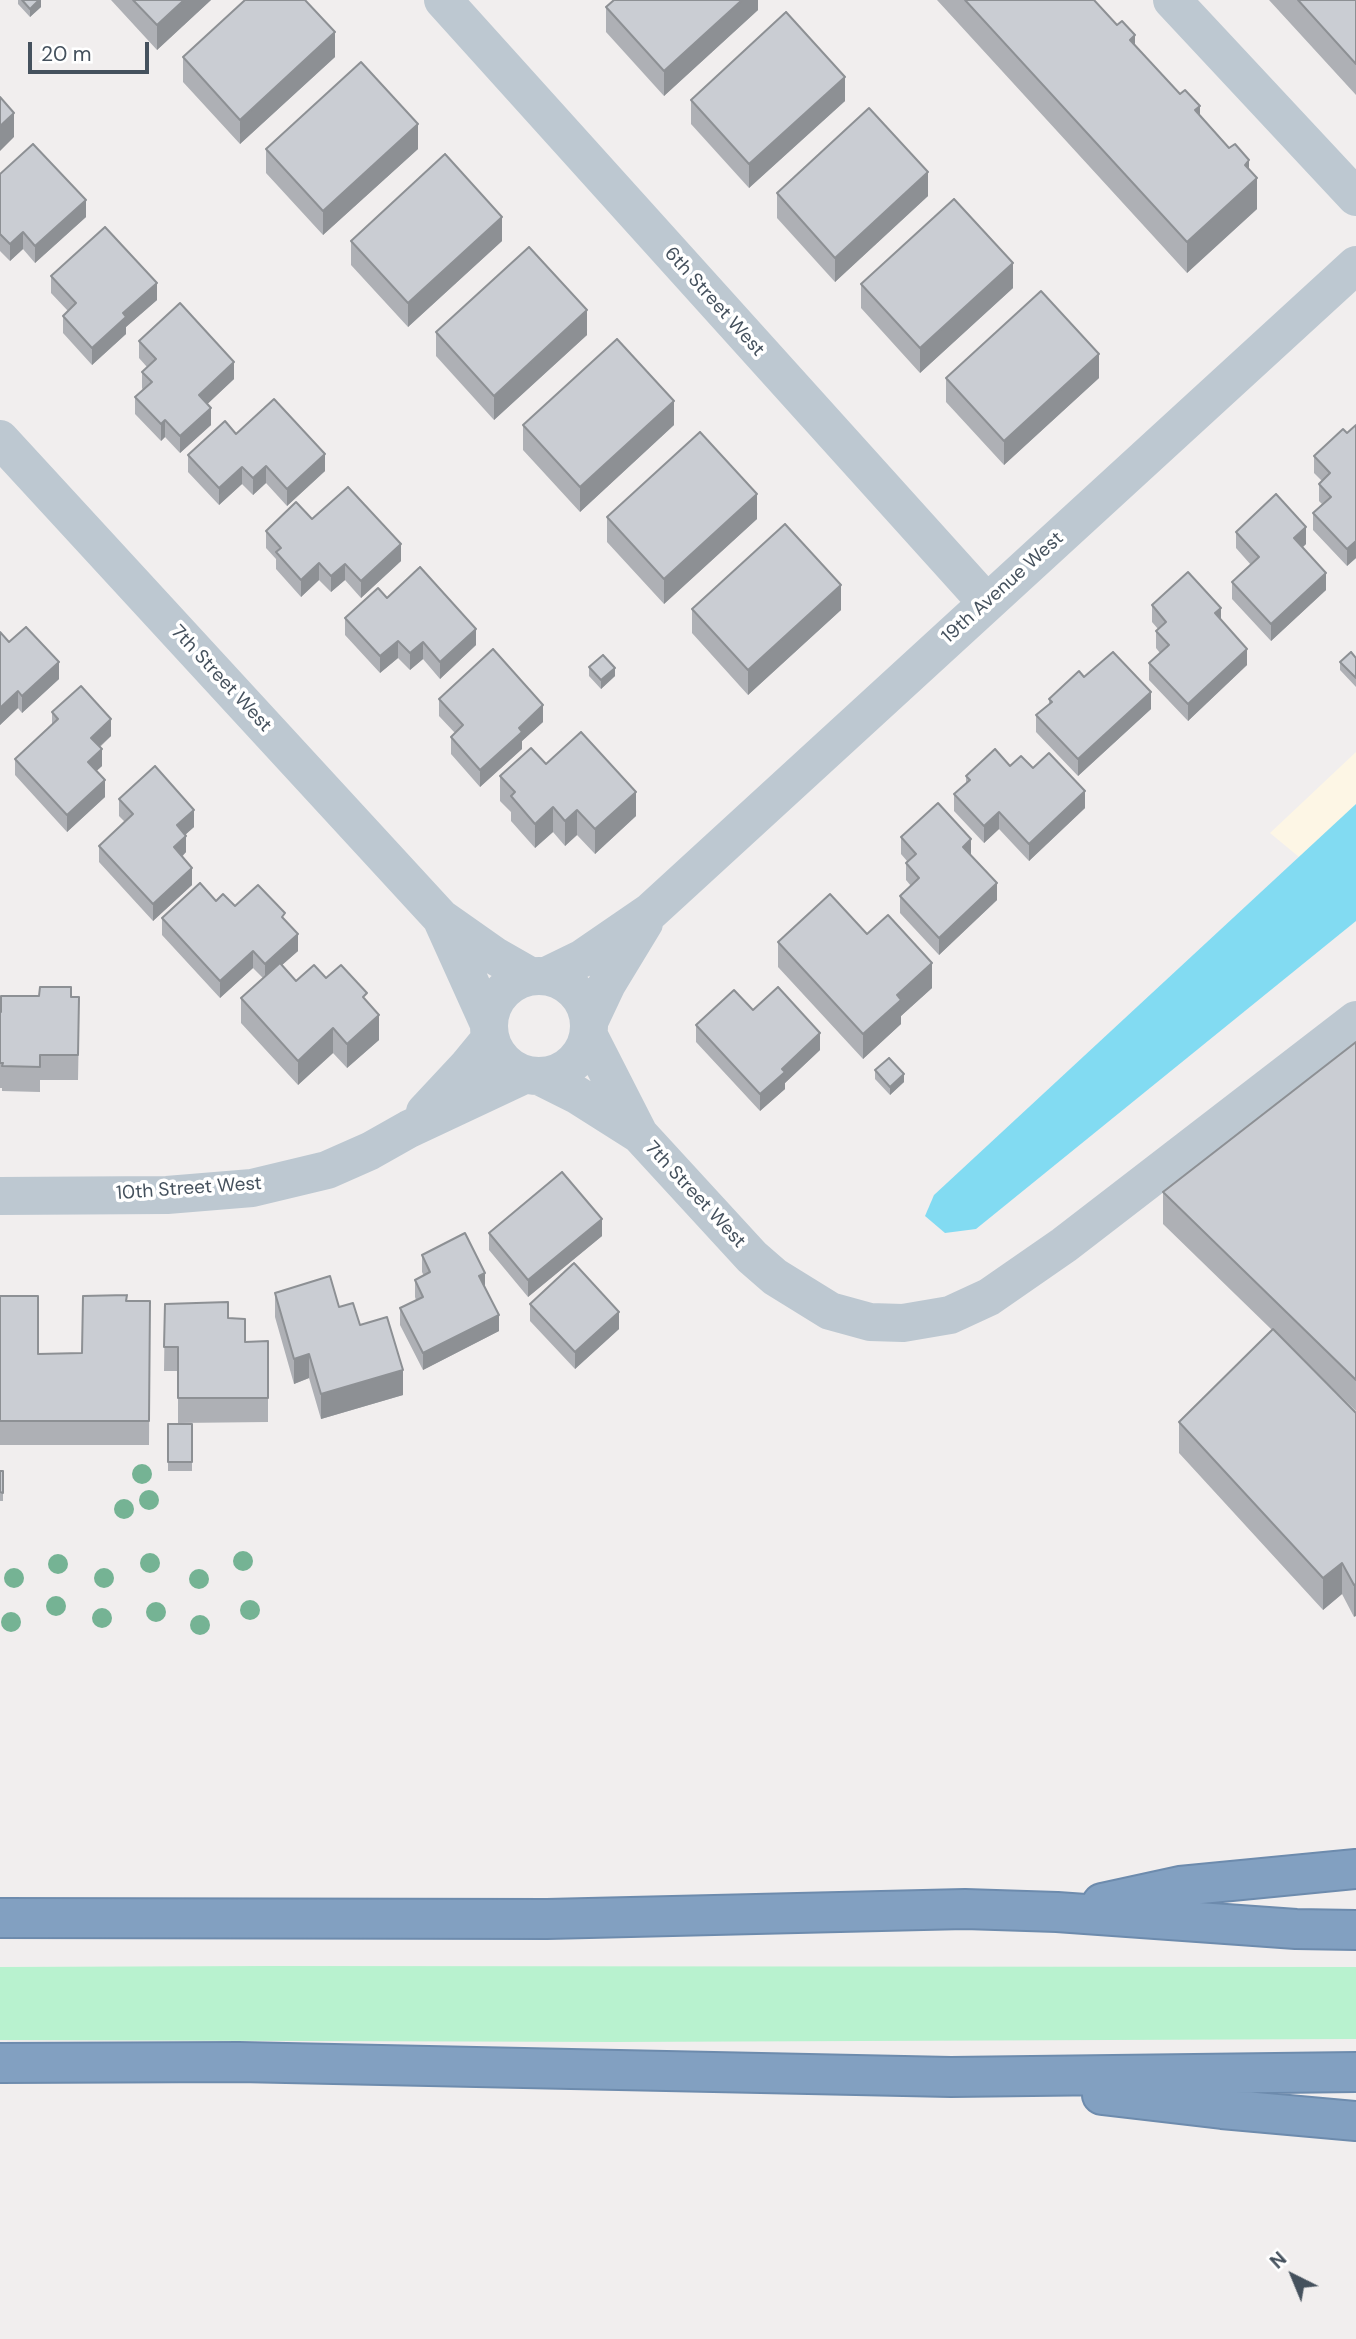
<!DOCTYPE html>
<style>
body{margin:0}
#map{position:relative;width:1356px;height:2339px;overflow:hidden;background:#f1eeee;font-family:"DM Sans",sans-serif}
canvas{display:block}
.north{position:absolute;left:1258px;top:2241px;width:70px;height:70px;-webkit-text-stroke:5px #fff;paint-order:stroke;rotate:317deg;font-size:19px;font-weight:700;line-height:28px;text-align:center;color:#45515d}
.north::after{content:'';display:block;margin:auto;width:24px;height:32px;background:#45515d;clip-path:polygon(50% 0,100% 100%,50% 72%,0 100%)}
.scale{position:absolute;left:28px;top:42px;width:121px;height:32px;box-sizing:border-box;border:4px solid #45515d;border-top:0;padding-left:9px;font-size:21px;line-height:24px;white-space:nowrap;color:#45515d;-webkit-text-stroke:5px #fff;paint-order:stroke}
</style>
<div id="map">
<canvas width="1356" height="2339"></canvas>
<div class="north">N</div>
<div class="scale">20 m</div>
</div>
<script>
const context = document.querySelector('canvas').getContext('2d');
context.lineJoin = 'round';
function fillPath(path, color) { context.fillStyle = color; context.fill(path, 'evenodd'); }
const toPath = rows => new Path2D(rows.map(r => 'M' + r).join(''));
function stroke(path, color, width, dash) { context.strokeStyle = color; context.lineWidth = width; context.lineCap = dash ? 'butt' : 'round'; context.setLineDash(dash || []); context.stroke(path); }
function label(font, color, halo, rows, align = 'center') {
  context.font = font + ' "DM Sans",sans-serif'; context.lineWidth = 7; context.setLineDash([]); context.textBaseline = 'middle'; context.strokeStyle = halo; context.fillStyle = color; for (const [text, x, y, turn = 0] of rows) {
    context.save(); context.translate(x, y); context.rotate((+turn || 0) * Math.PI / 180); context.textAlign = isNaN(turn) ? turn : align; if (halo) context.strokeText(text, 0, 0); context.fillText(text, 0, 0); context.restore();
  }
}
fillPath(toPath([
 [1356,752,1356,904,1270,833]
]), '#fdf6e5');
fillPath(toPath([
 [268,1966,1356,1967,1356,2039,614,2042,0,2040,0,1967]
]), '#b8f2cf');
fillPath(toPath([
 [1356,804,1356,921,976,1229,945,1233,925,1216,934,1195]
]), '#82dbf2');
const highway = toPath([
 [1102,1903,1180,1886,1356,1869],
 [0,1918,547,1919,965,1909,1057,1912,1296,1929,1356,1930],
 [0,2063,239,2062,951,2077,1356,2072],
 [1102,2095,1222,2109,1356,2121]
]);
stroke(highway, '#6d8bad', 42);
stroke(toPath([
 [443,0,987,603],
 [1172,0,1356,197],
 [0,439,441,918,495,956,530,976],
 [442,920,488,1022],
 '489 1026a50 50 0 1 1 100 0a50 50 0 1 1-100 0Z',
 [546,976,583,958,650,912,1356,265],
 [590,1020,607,984,644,923],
 [589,1036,639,1134,752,1257,775,1277,830,1311,870,1322,903,1323,950,1315,989,1297,1064,1245,1356,1020],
 [541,1077,577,1095,637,1133],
 [425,1112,467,1067,490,1039],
 [0,1196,167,1195,252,1188,327,1170,370,1151,409,1129,524,1075]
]), '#bdc8d1', 38);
stroke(highway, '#82a0c1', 38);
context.fillStyle = '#75b394';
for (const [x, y] of [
 [142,1474],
 [149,1500],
 [124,1509],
 [243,1561],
 [150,1563],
 [58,1564],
 [14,1578],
 [104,1578],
 [199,1579],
 [56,1606],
 [250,1610],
 [156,1612],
 [102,1618],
 [11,1622],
 [200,1625]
]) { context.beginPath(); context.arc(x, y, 10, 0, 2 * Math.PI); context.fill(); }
fillPath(toPath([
 [18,0,41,0,41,7,30,17,18,4],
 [111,0,211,0,157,50],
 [758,0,758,10,664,96,606,32,606,7],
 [937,0,1095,0,1095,2,1249,170,1257,209,1187,273],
 [1269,0,1356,0,1356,95],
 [183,57,335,57,240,144,183,82],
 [691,100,845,101,749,188,691,124],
 [266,149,418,149,323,235,266,173],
 [0,174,86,217,35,263,23,249,10,261,0,251],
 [777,193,928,196,835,282,777,218],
 [351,241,502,241,408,327,351,265],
 [51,276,157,300,126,327,126,334,92,365,63,333,63,316,68,311,51,293],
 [861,284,1013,288,920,373,861,308],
 [436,332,587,335,494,420,436,356],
 [139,341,234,379,207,404,211,425,180,453,165,437,161,441,135,414,135,397,143,390,142,388,142,372,147,367,139,358],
 [946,378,1099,378,1004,465,946,402],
 [523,425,674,425,580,512,523,450],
 [1356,425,1356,558,1347,566,1313,530,1313,513,1322,504,1319,501,1319,484,1322,481,1314,473,1314,456,1347,433],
 [236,434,325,471,287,506,266,483,253,495,242,484,219,505,188,472,188,455],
 [607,517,757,519,664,604,607,542],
 [312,519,401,561,361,598,345,580,331,592,319,580,301,597,276,569,276,559,266,548,266,531],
 [1236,532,1306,544,1303,547,1326,590,1271,641,1232,599,1232,582,1251,565,1236,548],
 [387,598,476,645,440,679,423,659,410,670,398,658,380,673,345,635,345,618],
 [1152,605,1221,619,1247,665,1188,721,1149,680,1149,663,1160,653,1156,648,1156,631,1158,629,1152,622],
 [692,609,841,610,748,695,692,633],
 [0,632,9,642,59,679,22,713,18,708,0,725],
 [1356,658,1356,687,1340,670,1340,662],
 [589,667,615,676,601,689,589,676],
 [1084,677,1151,709,1078,776,1036,732,1036,715,1049,704,1049,699],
 [439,699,543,722,522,741,522,749,480,787,451,754,451,737,455,733,439,716],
 [52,712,111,736,100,747,102,766,96,771,105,797,67,832,15,775,15,759,52,725],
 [546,764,636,816,595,854,577,835,565,846,553,832,535,848,511,821,511,812,500,801,500,776],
 [1010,766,1033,768,1085,808,1029,861,999,829,984,843,954,811,954,794,966,783,966,776],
 [119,799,194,827,185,835,186,852,182,857,192,885,153,921,99,862,99,846,125,822,119,816],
 [901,837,971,855,997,900,939,955,900,913,900,896,911,886,906,880,906,863,907,861,901,854],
 [216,901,285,920,298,951,282,965,296,981,326,978,367,1002,379,1040,347,1068,333,1053,298,1085,241,1023,241,998,263,978,253,968,220,998,162,935,162,918],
 [867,934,932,988,901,1016,901,1024,863,1059,778,967,778,942],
 [71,997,79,1022,78,1080,40,1080,40,1092,2,1091,2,1088,0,1088,0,1012],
 [753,1010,820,1050,785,1083,785,1089,760,1111,696,1042,696,1025],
 [1356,1042,1356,1411,1304,1361,1356,1413,1354,1617,1342,1594,1323,1610,1179,1453,1179,1422,1272,1330,1163,1224,1163,1192],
 [875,1070,904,1082,890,1095,875,1079],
 [489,1233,602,1236,528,1297,489,1250],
 [422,1255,485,1287,499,1331,423,1370,400,1325,400,1308,416,1300,415,1297,415,1280,424,1276,422,1272],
 [275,1293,339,1307,360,1325,403,1395,321,1419,309,1378,294,1384,275,1317],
 [0,1296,38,1354,82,1353,150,1301,149,1445,0,1445],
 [165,1304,228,1318,245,1342,268,1341,268,1422,178,1423,178,1371,164,1371],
 [530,1304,619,1329,575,1369,530,1321],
 [168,1424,192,1424,192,1471,168,1471],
 [0,1471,3,1471,3,1501,0,1501]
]), '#aeb0b5');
fillPath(toPath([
 [39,0,41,0,41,7,30,17,30,9],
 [184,0,211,0,157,50,157,25],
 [742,0,758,0,758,10,664,96,664,71],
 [335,32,335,57,240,144,240,120],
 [1135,35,1135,67,1130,40],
 [845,77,845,101,749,188,749,164],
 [1200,106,1200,137,1195,110],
 [14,113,14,137,0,151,0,126],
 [418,124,418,149,323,235,323,211],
 [1249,160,1249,185,1257,178,1257,209,1187,273,1187,242,1245,165],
 [928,172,928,196,835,282,835,258],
 [86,200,86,217,35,263,35,246],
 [502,217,502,241,408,327,408,303],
 [23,232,23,249,10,261,10,244],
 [1013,263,1013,288,920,373,920,348],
 [157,283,157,300,126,327,126,334,92,365,92,348,123,313],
 [587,310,587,335,494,420,494,396],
 [1099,354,1099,378,1004,465,1004,441],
 [234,362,234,379,199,412,199,395],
 [674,401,674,425,580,512,580,487],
 [211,408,211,425,180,453,180,436],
 [165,420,165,437,161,441,161,424],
 [325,454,325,471,287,506,287,489],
 [266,466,266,483,253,495,253,478],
 [242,467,242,484,219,505,219,488],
 [757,494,757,519,664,604,664,579],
 [1306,527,1306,544,1294,555,1294,538],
 [1356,541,1356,558,1347,566,1347,549],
 [401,544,401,561,361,598,361,581],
 [319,563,319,580,301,597,301,580],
 [345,564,345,580,331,592,331,576],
 [1326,573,1326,590,1271,641,1271,624],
 [841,585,841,610,748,695,748,670],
 [1221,608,1221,625,1215,613],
 [476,629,476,645,440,679,440,662],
 [398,641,398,658,380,673,380,656],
 [423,642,423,659,410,670,410,653],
 [1247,649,1247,665,1188,721,1188,704],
 [59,662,59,679,22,713,22,696],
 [615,668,615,676,601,689,601,680],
 [18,691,18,708,0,725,0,708],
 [1151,692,1151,709,1078,776,1078,759],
 [543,705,543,722,522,741,522,749,480,787,480,770,519,728],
 [111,719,111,736,91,754,91,738],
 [102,749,102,766,88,779,88,762],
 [105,780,105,797,67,832,67,815],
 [1085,791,1085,808,1029,861,1029,844],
 [636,792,636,816,595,854,595,829],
 [553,807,553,832,535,848,535,824],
 [194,810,194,827,177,842,177,825],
 [577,810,577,835,565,846,565,821],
 [999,812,999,829,984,843,984,826],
 [186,836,186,852,174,864,174,847],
 [971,839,971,856,963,847],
 [192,868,192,885,153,921,153,904],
 [997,883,997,900,939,955,939,938],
 [298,934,298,951,265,980,265,964],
 [253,951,253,968,220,998,220,981],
 [932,963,932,988,901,1016,901,1024,863,1059,863,1034,897,995],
 [379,1015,379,1040,347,1068,347,1044],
 [333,1028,333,1053,298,1085,298,1061],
 [820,1033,820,1050,785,1083,785,1089,760,1111,760,1094,782,1069],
 [904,1074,904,1082,890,1095,890,1087],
 [602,1219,602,1236,528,1297,528,1280],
 [485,1273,485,1290,479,1276],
 [619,1312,619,1329,575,1369,575,1352],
 [499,1315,499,1331,423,1370,423,1353],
 [309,1354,309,1378,294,1384,294,1359],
 [403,1370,403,1395,321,1419,321,1394],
 [1342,1563,1342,1594,1323,1610,1323,1578],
 [1356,1584,1356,1616,1354,1617,1354,1585]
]), '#8d9094');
const building = toPath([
 [22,0,39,0,30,9,22,0],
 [133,0,184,0,157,25,133,0],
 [245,0,305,0,335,32,240,120,183,57,245,0],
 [614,0,742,0,664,71,606,7,614,0],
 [965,0,1094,0,1117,25,1122,21,1135,35,1130,40,1180,94,1185,90,1200,106,1195,110,1229,148,1235,144,1249,160,1245,165,1257,178,1187,242,965,0],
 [1298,0,1356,0,1356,64,1298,0],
 [786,12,845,77,749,164,691,100,786,12],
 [361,62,418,124,323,211,266,149,361,62],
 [0,97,14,113,0,126,0,97],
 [869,108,928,172,835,258,777,193,869,108],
 [33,144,86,200,35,246,23,232,10,244,0,234,0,174,33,144],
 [445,154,502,217,408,303,351,241,445,154],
 [954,199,1013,263,920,348,861,284,954,199],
 [105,227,157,283,123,313,126,317,92,348,63,316,76,303,51,276,105,227],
 [529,247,587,310,494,396,436,332,529,247],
 [1041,291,1099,354,1004,441,946,378,1041,291],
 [180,303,234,362,199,395,211,408,180,436,165,420,161,424,135,397,152,382,142,372,156,359,139,341,180,303],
 [617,339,674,401,580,487,523,425,617,339],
 [274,399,325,454,287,489,266,466,253,478,242,467,219,488,188,455,225,421,236,434,274,399],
 [1356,425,1356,541,1347,549,1313,513,1331,497,1319,484,1330,473,1314,456,1343,429,1347,433,1356,425],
 [700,432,757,494,664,579,607,517,700,432],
 [348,487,401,544,361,581,345,564,331,576,319,563,301,580,276,552,281,548,266,531,296,502,312,519,348,487],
 [1276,494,1306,527,1294,538,1326,573,1271,624,1232,582,1259,557,1236,532,1276,494],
 [785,524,841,585,748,670,692,609,785,524],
 [420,567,476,629,440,662,423,642,410,653,398,641,380,656,345,618,378,588,387,598,420,567],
 [1188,572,1221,608,1215,613,1247,649,1188,704,1149,663,1169,645,1156,631,1166,622,1152,605,1188,572],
 [26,627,59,662,22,696,18,691,0,708,0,632,9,642,26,627],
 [493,649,543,705,519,728,522,732,480,770,451,737,463,725,439,699,493,649],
 [1113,652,1151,692,1078,759,1036,715,1052,702,1049,699,1079,671,1084,677,1113,652],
 [1351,652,1356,658,1356,678,1340,662,1351,652],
 [603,655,615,668,601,680,589,667,603,655],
 [81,686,111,719,91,738,102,749,88,762,105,780,67,815,15,759,58,719,52,712,81,686],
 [581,732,636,792,595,829,577,810,565,821,553,807,535,824,511,796,515,792,500,776,531,748,546,764,581,732],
 [995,749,1010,766,1021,756,1033,768,1049,753,1085,791,1029,844,999,812,984,826,954,794,970,780,966,776,995,749],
 [155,766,194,810,177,825,186,836,174,847,192,868,153,904,99,846,133,814,119,799,155,766],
 [938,803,971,839,963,847,997,883,939,938,900,896,919,878,906,863,916,854,901,837,938,803],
 [200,883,216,901,223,894,235,906,258,885,285,913,282,917,298,934,265,964,253,951,220,981,162,918,200,883],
 [830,894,867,934,888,915,932,963,897,995,901,1000,863,1034,778,942,830,894],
 [280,963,296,981,314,965,326,978,341,965,367,993,363,997,379,1015,347,1044,333,1028,298,1061,241,998,280,963],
 [40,987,71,987,71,997,79,997,78,1055,40,1055,40,1067,2,1066,3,1063,0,1063,0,1012,1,1012,1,996,39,996,40,987],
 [778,987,820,1033,782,1069,785,1072,760,1094,696,1025,734,990,753,1010,778,987],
 [1356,1042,1356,1380,1163,1192,1356,1042],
 [889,1058,904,1074,890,1087,875,1070,889,1058],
 [562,1172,602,1219,528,1280,489,1233,562,1172],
 [465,1233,485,1273,479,1276,499,1315,423,1353,400,1308,423,1297,415,1280,430,1272,422,1255,465,1233],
 [574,1263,619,1312,575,1352,530,1304,574,1263],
 [330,1276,339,1307,353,1303,360,1325,387,1317,403,1370,321,1394,309,1354,294,1359,275,1293,330,1276],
 [127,1295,126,1301,150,1301,149,1421,0,1421,0,1296,38,1296,38,1354,82,1353,83,1296,127,1295],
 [228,1302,228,1318,245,1319,245,1342,268,1341,268,1398,178,1398,178,1347,164,1347,165,1304,228,1302],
 [1273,1329,1356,1413,1356,1584,1354,1585,1342,1563,1323,1578,1179,1422,1273,1329],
 [168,1424,192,1424,192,1462,168,1462,168,1424],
 [0,1471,3,1471,3,1493,0,1492,0,1471]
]);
fillPath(building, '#cacdd3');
stroke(building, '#8d9094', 2);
label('19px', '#45515d', '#fff', [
 ["6th Street West",714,302,48],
 ["19th Avenue West",1003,588,-42],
 ["7th Street West",221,679,47],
 ["10th Street West",189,1189,-4],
 ["7th Street West",695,1195,47]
]);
</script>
